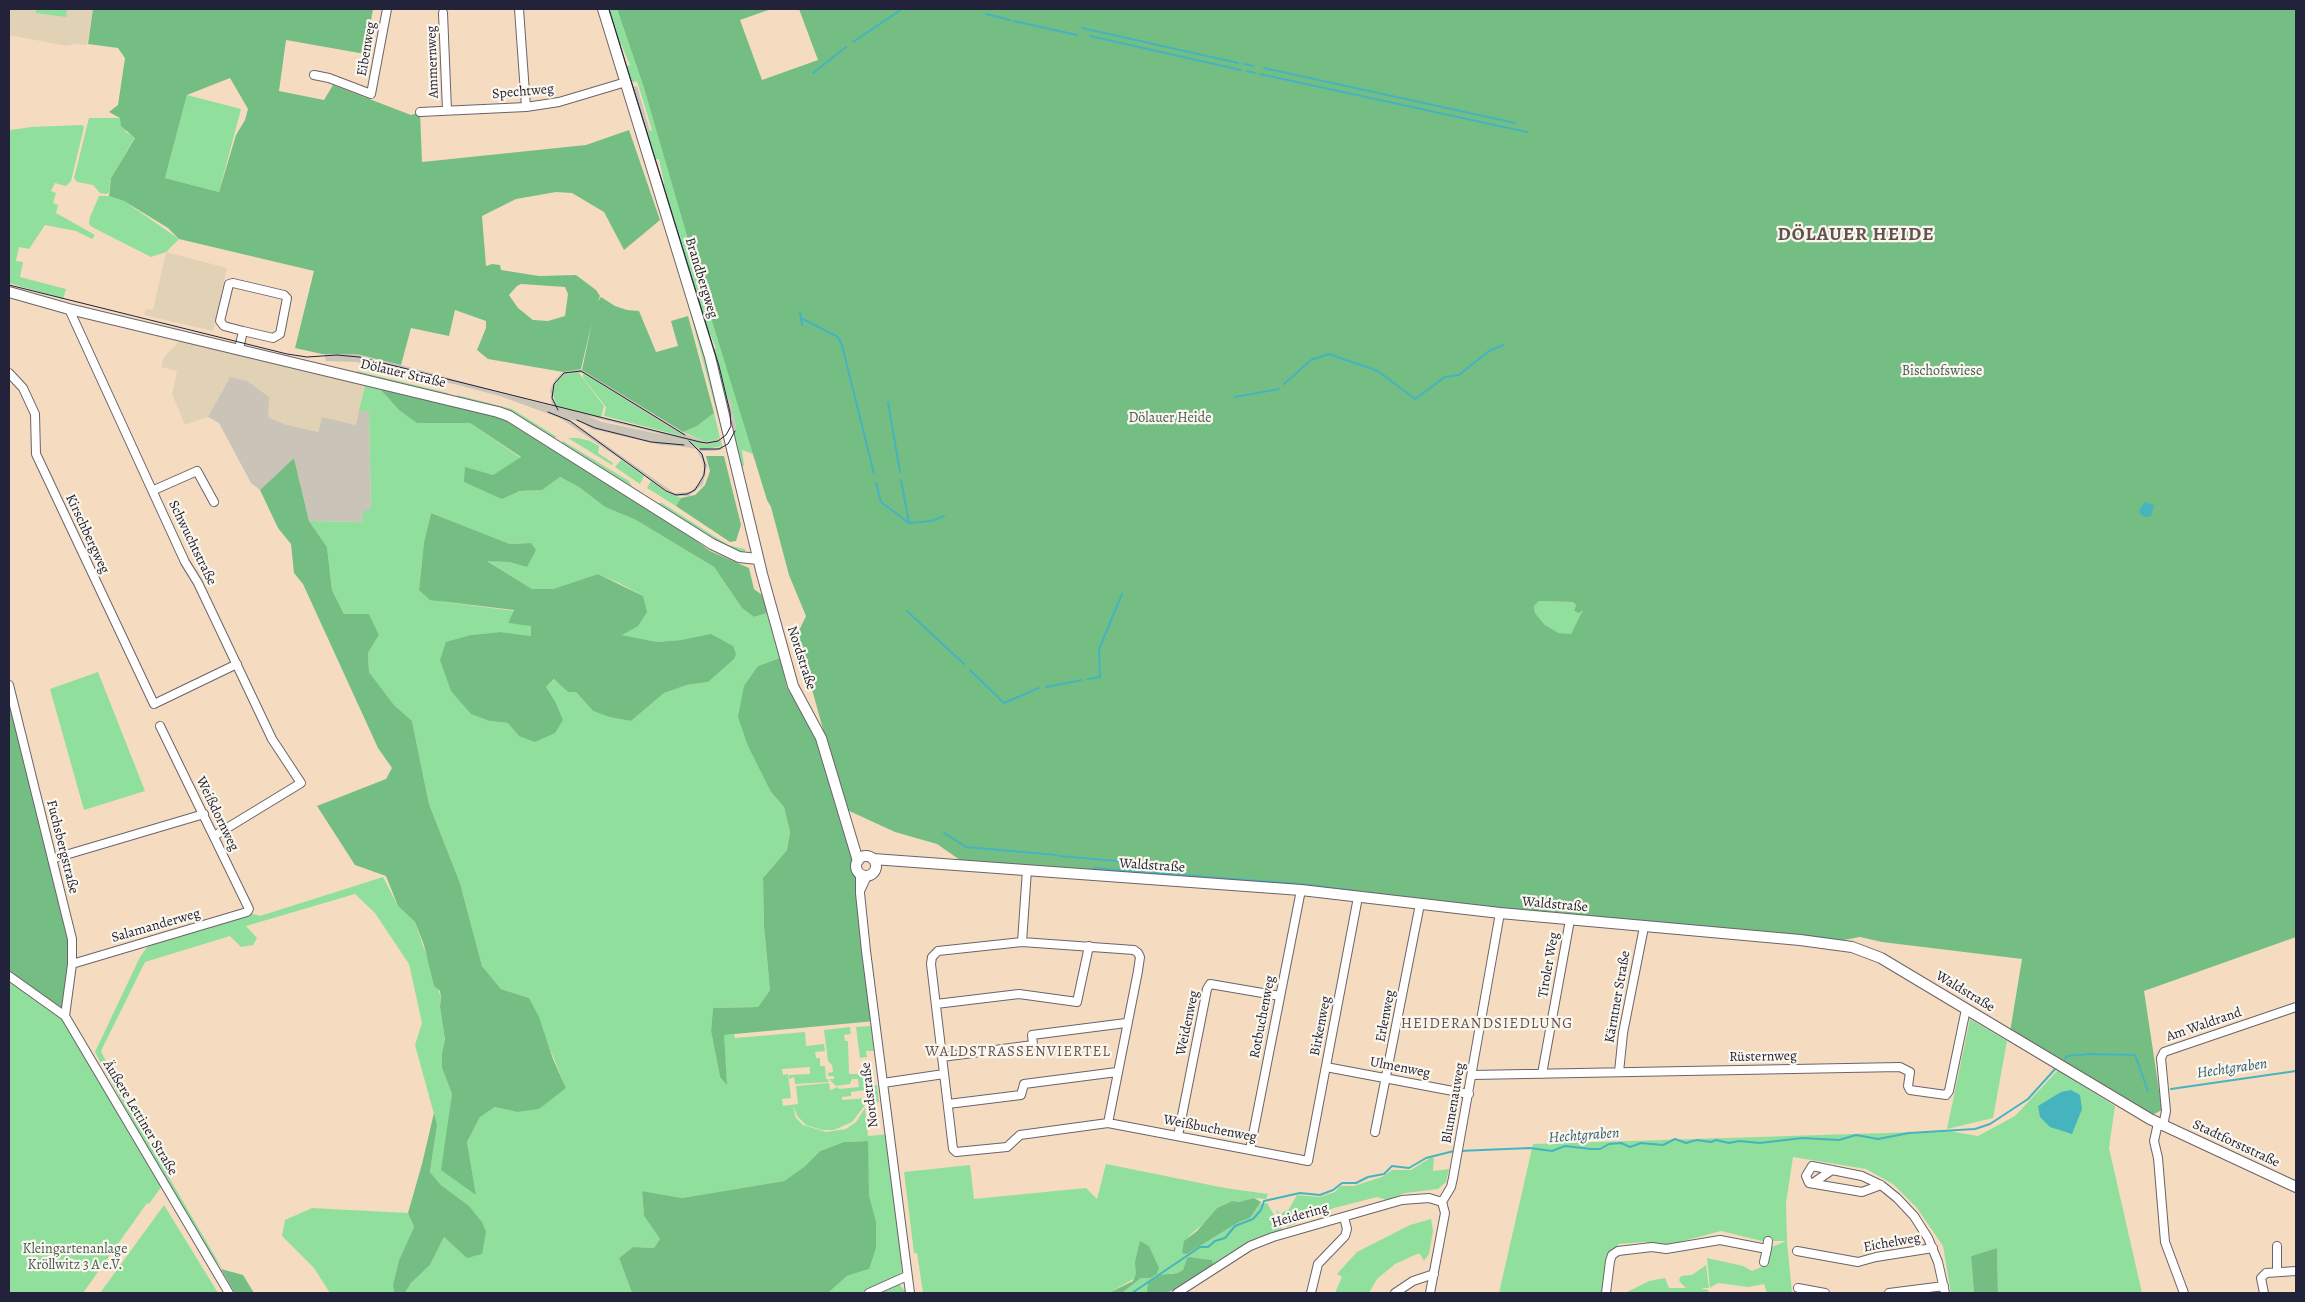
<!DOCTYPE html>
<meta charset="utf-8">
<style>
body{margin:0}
#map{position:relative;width:2305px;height:1302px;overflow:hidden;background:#f5dcc0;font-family:Alegreya,serif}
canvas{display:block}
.frame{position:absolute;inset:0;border:10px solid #22223b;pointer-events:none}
</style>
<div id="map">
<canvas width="2305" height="1302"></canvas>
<div class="frame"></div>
</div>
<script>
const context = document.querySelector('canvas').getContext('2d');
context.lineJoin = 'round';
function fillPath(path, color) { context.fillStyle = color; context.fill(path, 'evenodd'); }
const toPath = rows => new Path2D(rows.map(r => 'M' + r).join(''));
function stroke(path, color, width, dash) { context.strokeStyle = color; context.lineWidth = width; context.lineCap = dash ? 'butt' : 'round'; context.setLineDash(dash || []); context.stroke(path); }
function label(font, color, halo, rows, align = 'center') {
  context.font = font + ' Alegreya,serif'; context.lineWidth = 4.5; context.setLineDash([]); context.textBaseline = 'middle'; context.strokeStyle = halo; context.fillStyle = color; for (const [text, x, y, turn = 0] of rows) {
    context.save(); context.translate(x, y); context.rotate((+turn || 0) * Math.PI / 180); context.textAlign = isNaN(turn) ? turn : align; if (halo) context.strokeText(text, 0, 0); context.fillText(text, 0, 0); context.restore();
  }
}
fillPath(toPath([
 [9,9,93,9,87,45,74,44,67,46,9,35],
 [166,252,227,268,213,331,144,315,146,309,153,310],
 [180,337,365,382,356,425,322,417,318,432,284,424,268,417,230,377,208,417,185,425,172,394,177,371,161,367,164,357,179,341]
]), '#e2d2b5');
fillPath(toPath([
 [637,86,650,131,646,132,633,87],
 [332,353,357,354,401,365,552,406,550,390,555,380,563,372,581,369,685,434,706,442,720,438,719,442,708,445,693,442,699,448,714,449,722,446,723,449,713,451,701,451,707,465,703,484,689,496,674,496,560,418,500,396,458,385,356,362,326,361,324,354],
 [569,373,583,373,684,437,557,407,553,398,557,381],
 [587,416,654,432,664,435,602,422],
 [569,419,580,422,592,429,661,445,679,446,696,449,702,460,704,469,701,481,690,492,674,493],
 [230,377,247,381,269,397,268,417,284,424,318,432,322,417,356,425,359,410,369,411,371,510,363,522,309,521,294,458,260,490,251,483,219,423,208,417],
 [730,398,736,427,733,439,732,418,730,428,725,399]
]), '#cac3b8');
fillPath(toPath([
 [36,9,67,9,66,17,36,13],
 [607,9,617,9,644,88,753,454,742,450,744,465,741,469,733,439,736,427,730,398,725,399,712,350,716,348,710,334,707,334,661,184,664,183,659,159,653,160,644,132,652,130,637,81,629,83,625,67,630,65,621,44,618,46],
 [187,95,241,109,219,192,165,178],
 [89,118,120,118,126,132,135,137,111,178,109,192,107,194,100,193,93,185,77,182,74,178],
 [82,125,84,127,71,181,66,186,55,183,51,191,56,193,53,203,58,205,56,213,95,235,92,239,76,231,45,225,29,249,19,247,16,261,23,262,20,277,66,289,63,299,9,283,9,133,10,130,32,127],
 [99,196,109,196,124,201,179,239,166,252,151,257,92,227,89,224,90,217],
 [687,301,691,304,726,433,723,436],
 [357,371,448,393,448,394,356,374],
 [578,372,604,406,601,417,556,407,553,392,557,381,566,374],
 [583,373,685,437,604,416,606,407,583,378],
 [365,385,378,387,399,410,448,423,470,423,521,458,493,475,502,499,520,491,542,490,560,477,579,487,605,507,636,520,714,567,742,608,754,617,767,613,780,658,758,666,771,792,784,807,790,832,787,850,763,878,764,926,770,990,758,1007,713,1008,711,1031,720,1077,727,1084,723,1035,734,1034,735,1038,805,1032,806,1046,824,1044,825,1051,815,1052,816,1058,820,1058,820,1066,825,1066,826,1079,828,1079,829,1082,795,1084,794,1077,789,1079,789,1075,810,1074,810,1067,782,1069,783,1075,788,1074,791,1098,782,1099,783,1106,798,1104,796,1086,829,1083,830,1090,838,1087,839,1089,859,1087,858,1079,852,1079,850,1084,836,1086,829,1079,834,1079,834,1076,828,1076,828,1073,833,1072,832,1065,828,1061,824,1030,850,1027,851,1034,844,1035,845,1041,848,1041,849,1074,858,1074,860,1077,861,1069,871,1068,869,1075,864,1075,864,1078,867,1078,867,1086,877,1085,879,1102,865,1105,852,1122,834,1130,822,1130,806,1125,798,1117,793,1106,796,1118,803,1125,826,1132,846,1129,856,1122,865,1108,868,1136,889,1134,902,1272,869,1293,828,1293,847,1276,869,1269,876,1221,869,1195,867,1141,844,1142,820,1151,804,1167,784,1181,682,1198,642,1191,644,1216,660,1239,654,1248,633,1247,619,1258,632,1293,405,1293,411,1283,430,1265,444,1237,468,1258,468,1205,441,1185,430,1172,437,1125,415,1045,422,1023,409,964,375,913,355,894,246,926,257,938,253,945,241,947,230,936,145,962,101,1051,129,1109,223,1270,205,1247,153,1159,95,1052,140,957,151,942,247,912,260,916,383,877,398,906,415,922,441,998,440,1007,445,1041,442,1053,442,1068,452,1094,449,1117,476,1195,467,1142,480,1117,495,1107,517,1112,566,1088,529,998,501,989,482,966,460,883,429,804,412,721,394,705,369,672,368,653,379,635,369,614,344,614,332,590,327,547,309,521,363,522,363,510,371,510,369,412,359,410],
 [431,513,510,544,531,543,527,567,509,562,486,560,532,589,553,589,598,574,619,583,643,596,621,635,657,642,681,640,708,682,687,685,664,693,631,721,593,711,576,692,568,692,555,679,546,687,555,701,509,723,490,721,471,635,500,632,531,636,531,625,508,623,515,611,444,602,419,590,424,542],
 [867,1090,868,1098,842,1100,842,1097,851,1096,851,1092],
 [457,395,512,409,557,437,553,438,457,397],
 [714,413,720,438,706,442,683,432,697,426],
 [568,438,578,438,590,441,599,446,598,453,613,463,612,465],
 [689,440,708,445,721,440,722,446,707,449,699,448],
 [563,441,629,481,634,491,561,444],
 [621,460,644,476,640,484,615,467],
 [651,481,666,492,681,498,676,506,647,488],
 [656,503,662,503,728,545,745,549,745,552,733,551],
 [1539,601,1573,602,1576,605,1574,612,1584,608,1571,635,1559,633,1545,625,1535,613,1534,606],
 [98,672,145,791,84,810,50,689],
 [9,976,65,1016,87,1053,67,1080,85,1056,162,1186,149,1204,147,1203,83,1293,9,1293],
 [1970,1019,2007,1041,1993,1118,1947,1129],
 [871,1026,874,1051,866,1051,867,1057,860,1058,856,1027],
 [2058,1070,2115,1106,2109,1148,2142,1293,1998,1293,1997,1248,1971,1256,1974,1293,1951,1293,1943,1246,1917,1208,1893,1184,1866,1169,1793,1157,1786,1203,1787,1241,1792,1293,1767,1293,1764,1284,1748,1287,1718,1283,1710,1288,1707,1258,1743,1266,1752,1271,1764,1266,1767,1249,1786,1241,1762,1241,1721,1231,1664,1246,1650,1245,1645,1242,1618,1244,1619,1249,1610,1251,1602,1293,1499,1293,1533,1144,1948,1131,1978,1136,2015,1116],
 [1430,1158,1434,1158,1433,1171,1449,1169,1446,1182,1438,1189,1405,1193,1387,1200,1377,1197,1334,1208,1287,1227,1276,1211,1277,1210,1280,1214,1289,1209,1297,1195,1320,1197,1335,1192,1340,1186,1354,1186,1382,1177,1392,1170,1411,1170],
 [1106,1164,1225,1188,1268,1194,1266,1199,1254,1198,1239,1202,1232,1201,1217,1208,1204,1223,1189,1236,1187,1254,1239,1222,1250,1218,1260,1204,1267,1203,1283,1230,1248,1245,1209,1270,1212,1260,1190,1257,1187,1259,1183,1270,1178,1273,1171,1273,1147,1292,1142,1293,1122,1293,1141,1278,1151,1278,1157,1274,1158,1268,1149,1246,1137,1277,1109,1293,923,1293,917,1253,914,1253,904,1172,970,1165,974,1199,1086,1188,1097,1199],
 [164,1205,218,1293,100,1293],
 [312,1208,408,1213,414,1227,399,1260,393,1285,394,1293,330,1293,314,1268,282,1236,285,1220],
 [1431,1219,1433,1231,1429,1254,1424,1261,1420,1254,1417,1254,1395,1264,1377,1279,1369,1293,1335,1293,1342,1277,1337,1274,1357,1252,1410,1225],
 [1706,1265,1709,1288,1686,1288,1681,1283,1679,1280,1681,1276,1692,1275],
 [1665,1278,1669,1288,1701,1288,1708,1290,1709,1293,1625,1293,1649,1281],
 [898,1283,907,1293,874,1293]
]), '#91df9d');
fillPath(toPath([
 [93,9,373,9,365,54,286,40,279,91,324,100,333,85,411,115,420,112,422,162,586,145,629,130,660,220,624,250,604,212,572,193,556,192,516,199,482,216,486,266,492,264,500,265,501,270,539,276,576,275,596,290,600,296,598,301,601,297,615,306,627,310,639,311,656,352,678,346,671,321,688,316,714,413,697,426,683,432,582,370,592,322,581,369,563,372,488,359,477,350,486,328,486,321,455,310,449,336,411,328,401,365,357,354,322,354,295,348,314,271,179,239,168,228,124,201,109,196,111,178,135,138,121,126,120,118,109,112,118,105,125,58,118,48,88,44],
 [230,78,248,109,245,120,236,135,219,192,165,178,187,95],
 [521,284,565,287,568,294,565,316,548,321,533,320,518,308,509,295,517,286],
 [617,9,771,9,740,20,762,80,818,60,799,9,2296,9,2296,937,2144,991,2162,1110,2152,1115,2010,1032,2022,959,1882,942,1860,937,1838,941,1506,912,1300,887,960,860,937,844,895,832,845,809,797,635,806,616,789,575,771,507,767,500,709,311,644,88],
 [1539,601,1573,602,1576,605,1574,611,1579,613,1583,610,1571,634,1559,633,1545,625,1535,613,1534,606],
 [378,387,498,412,640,500,710,551,749,568,754,589,762,595,767,613,754,617,742,608,714,567,636,520,605,507,579,487,560,477,542,490,520,491,502,499,464,482,465,467,493,475,521,457,470,423,417,423,399,410],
 [706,456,724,456,741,525,736,541,730,542,676,506,681,498,695,495,705,485,710,471],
 [294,458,309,521,327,547,332,590,344,614,369,614,379,635,368,653,369,672,394,705,412,721,429,804,460,883,482,966,501,989,529,998,539,1017,553,1059,566,1088,539,1109,517,1112,495,1107,480,1117,467,1142,476,1195,441,1170,452,1094,442,1068,442,1053,445,1040,440,1007,441,998,440,991,434,986,424,945,415,922,398,906,386,876,355,865,317,806,386,779,392,768,378,748,303,584,294,573,291,544,278,528,260,490],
 [431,513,510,544,531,543,536,550,527,567,509,562,487,561,532,589,553,589,598,574,643,596,647,612,638,626,622,635,657,642,681,640,711,634,733,646,736,654,734,659,708,682,687,685,664,693,631,721,610,717,593,711,576,692,568,692,554,679,546,687,555,701,563,720,555,733,535,742,519,736,508,723,490,721,471,714,451,691,440,660,446,642,471,635,500,632,531,636,531,626,508,623,514,610,430,600,419,590,424,542],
 [780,658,787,688,817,734,855,856,875,1021,724,1035,727,1085,720,1077,711,1031,713,1008,758,1007,770,990,764,926,763,878,787,850,790,832,784,807,771,792,748,746,738,717,744,686,758,666],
 [9,685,72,939,64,1015,9,972],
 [434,1113,437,1125,430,1172,441,1185,468,1205,482,1222,486,1232,482,1254,467,1258,444,1237,430,1265,411,1283,405,1293,394,1293,393,1285,399,1260,414,1227,408,1213,422,1164],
 [868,1141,869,1195,876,1221,876,1248,869,1269,847,1276,828,1293,632,1293,619,1258,633,1247,654,1248,660,1239,644,1216,642,1191,682,1198,784,1181,804,1167,820,1151,844,1142],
 [1254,1198,1261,1202,1250,1218,1239,1222,1187,1254,1182,1253,1184,1241,1197,1231,1217,1208,1232,1201,1239,1202],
 [1140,1241,1149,1246,1159,1268,1157,1274,1151,1278,1141,1278,1122,1293,1109,1293,1133,1281,1136,1274,1135,1262],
 [1997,1248,1998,1293,1974,1293,1971,1256],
 [1190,1257,1212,1260,1213,1265,1186,1285,1166,1293,1142,1293,1147,1292,1148,1283,1160,1275,1178,1273,1183,1270,1187,1258],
 [221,1269,243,1275,254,1293,235,1293]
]), '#74be84');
fillPath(toPath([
 [2145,502,2154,505,2151,516,2146,517,2141,515,2139,510],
 [2071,1090,2080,1095,2082,1109,2072,1134,2050,1127,2040,1117,2038,1106,2061,1092]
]), '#45b4bf');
stroke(toPath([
 [986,14,1010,20],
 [1014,21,1077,35],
 [1082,28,1238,63],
 [1090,36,1241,70],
 [853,42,902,9],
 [1244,64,1254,66],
 [1264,68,1515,123],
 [1247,71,1255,73],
 [813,73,846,47],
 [1260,74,1527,132],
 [800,312,801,318,838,337,842,345,874,474],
 [801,318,802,325],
 [1284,384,1311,360,1329,354,1378,371,1415,399,1445,377,1459,375,1489,351,1503,345],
 [1235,397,1279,389],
 [888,402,900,472],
 [901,480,909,523],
 [876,483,881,502,909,523,932,521,944,516],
 [907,611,964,664],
 [970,670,1004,703,1039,688],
 [1088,679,1100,677,1099,649,1122,594],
 [1046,687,1082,680],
 [944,833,966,847,1057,855],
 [1060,856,1151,864],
 [1094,868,1298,884],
 [1301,884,1356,891],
 [1588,916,1698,926],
 [1800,935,1833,939],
 [2065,1059,2067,1056,2091,1054,2135,1055,2148,1091],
 [2171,1089,2296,1071],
 [1459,1151,1530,1148,1552,1151,1565,1146,1591,1149,1600,1149,1609,1144,1621,1143,1630,1147,1641,1143,1663,1145,1675,1139,1686,1143,1697,1140,1711,1142,1716,1140,1729,1143,1739,1141,1760,1143,1802,1138,1839,1140,1856,1135,1878,1139,1909,1133,1975,1129,1990,1124,2028,1099,2056,1068],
 [1132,1293,1200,1247,1208,1247,1215,1241,1225,1238,1235,1226,1253,1219,1261,1210,1264,1201,1300,1193,1320,1195,1333,1190,1342,1183,1356,1183,1368,1177,1384,1174,1392,1166,1409,1168,1426,1158,1454,1151]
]), '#45b4bf', 2);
const minor = toPath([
 [519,9,526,107],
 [443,13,447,110],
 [314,75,329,78,371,94,387,9],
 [420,112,526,107,559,102,626,82],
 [69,309,185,562,198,583,272,739,301,783,214,836],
 [239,349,243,331,273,338,280,334,287,298,284,295,233,283,229,284,220,321,224,326,243,331],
 [9,373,23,388,35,414,36,454,154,704,237,664],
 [154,490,197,471,214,502],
 [9,685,72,939,72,964,65,1016],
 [52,859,204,814],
 [860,874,860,893,866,951,910,1293],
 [861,889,867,876],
 [1022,942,1027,870],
 [72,964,247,912,249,909,160,726],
 [9,976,65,1016,229,1293],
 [936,1004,1019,994,1077,1002,1089,946],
 [942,1057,1033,1045,1032,1035,1126,1023],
 [1326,1067,1469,1094],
 [1619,1072,1623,1033,1644,927],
 [1542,1074,1570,920],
 [1472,1075,1900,1067,1910,1072,1908,1086,1910,1090,1946,1095,1949,1091,1966,1009],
 [883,1083,944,1074],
 [948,1104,1021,1095,1024,1084,1117,1072],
 [1108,1123,1138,971,1140,957,1138,953,1134,950,1022,942,938,951,932,957,931,964,953,1149,956,1152,1007,1147,1020,1135,1108,1123,1308,1161,1358,897],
 [2158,1123,2154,1141,2158,1158,2165,1242,2184,1293],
 [2163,1126,2166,1111,2161,1058,2164,1052,2296,1007],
 [1375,1132,1420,904],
 [1178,1136,1207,989,1210,984,1280,996],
 [1250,1150,1301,890],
 [1813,1183,1832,1170],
 [1881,1185,1862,1192,1809,1183,1806,1176,1812,1166,1862,1176,1881,1185,1897,1198,1914,1216,1928,1238,1938,1262,1945,1293],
 [1442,1202,1451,1187,1453,1178,1500,913],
 [2277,1246,2277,1271],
 [1797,1251,1858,1262,1876,1257,1933,1248],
 [1764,1262,1767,1249],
 [1798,1288,1825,1293],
 [869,1293,907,1276],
 [1177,1293,1250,1246,1273,1237,1402,1200,1429,1198,1442,1202],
 [1311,1293,1318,1264,1345,1236,1347,1229,1344,1217],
 [1395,1293,1413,1281,1434,1274],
 [1430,1293,1445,1213,1442,1202],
 [1606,1293,1610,1261,1612,1255,1618,1251,1652,1247,1666,1249,1720,1240,1767,1249,1768,1241],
 [1889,1293,1944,1286],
 [2264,1293,2261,1278,2266,1273,2296,1271]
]);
const major = toPath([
 [603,9,710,357,762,574,793,686,821,738,858,861],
 [9,292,69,309,498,412,509,416,712,544,739,557,758,559],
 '856 866a10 10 0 1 1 20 0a10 10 0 1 1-20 0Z',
 [873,859,1301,890,1500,913,1800,940,1852,947,1881,958,2150,1119,2296,1187]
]);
stroke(minor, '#6c636a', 10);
stroke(major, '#6c636a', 12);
stroke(minor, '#fff', 8);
stroke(major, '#fff', 10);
stroke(toPath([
 [9,285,287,354,307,357,337,355,359,357,700,442,707,443,718,441,726,435,731,426,730,412,719,366,609,9],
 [558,410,552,398,554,384,564,373,581,371,685,435],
 [548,412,570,421,666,491,676,495,687,494,695,490,704,475,705,465,702,454,689,441],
 [577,420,595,428,651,442,684,445],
 [700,449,719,449,728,444,735,431]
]), '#22223b', 1);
label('14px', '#22223b', '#fbf7ec', [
 ["Eibenweg",367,49,-80],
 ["Ammernweg",433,62,-92],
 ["Spechtweg",523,92,-5],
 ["Brandbergweg",701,278,73],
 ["Dölauer Straße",403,374,13],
 ["Kirschbergweg",87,534,65],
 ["Schwuchtstraße",192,543,64],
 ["Nordstraße",801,658,72],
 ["Weißdornweg",217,814,64],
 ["Fuchsbergstraße",62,847,76],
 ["Waldstraße",1152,866,4],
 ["Waldstraße",1555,905,5],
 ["Salamanderweg",156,926,-16],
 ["Tiroler Weg",1549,965,-80],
 ["Waldstraße",1965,992,31],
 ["Kärntner Straße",1618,997,-80],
 ["Erlenweg",1386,1016,-79],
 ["Rotbuchenweg",1263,1017,-79],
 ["Weidenweg",1188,1023,-78],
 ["Am Waldrand",2204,1025,-19],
 ["Birkenweg",1321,1026,-79],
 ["Rüsternweg",1763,1057,-1],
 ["Ulmenweg",1400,1068,11],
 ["Nordstraße",870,1095,-97],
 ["Blumenauweg",1454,1103,-80],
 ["Äußere Lettiner Straße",140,1118,59],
 ["Weißbuchenweg",1210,1129,11],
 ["Stadtforststraße",2236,1144,25],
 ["Heidering",1300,1216,-16],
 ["Eichelweg",1892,1243,-10]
]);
label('14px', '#435b58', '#fbf7ec', [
 ["Bischofswiese",1942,372],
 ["Dölauer Heide",1170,419],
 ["Kleingartenanlage",75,1250],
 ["Kröllwitz 3 A e.V.",75,1266]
]);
context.letterSpacing = '1px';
label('15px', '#635152', '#fbf7ec', [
 ["HEIDERANDSIEDLUNG",1487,1024],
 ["WALDSTRASSENVIERTEL",1018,1052]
]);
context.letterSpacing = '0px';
label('italic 15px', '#305c70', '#fbf7ec', [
 ["Hechtgraben",2232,1069,-8],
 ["Hechtgraben",1584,1136,-4]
]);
context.letterSpacing = '1px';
label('bold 19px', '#635152', '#fbf7ec', [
 ["DÖLAUER HEIDE",1856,235]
]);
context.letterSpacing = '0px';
</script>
